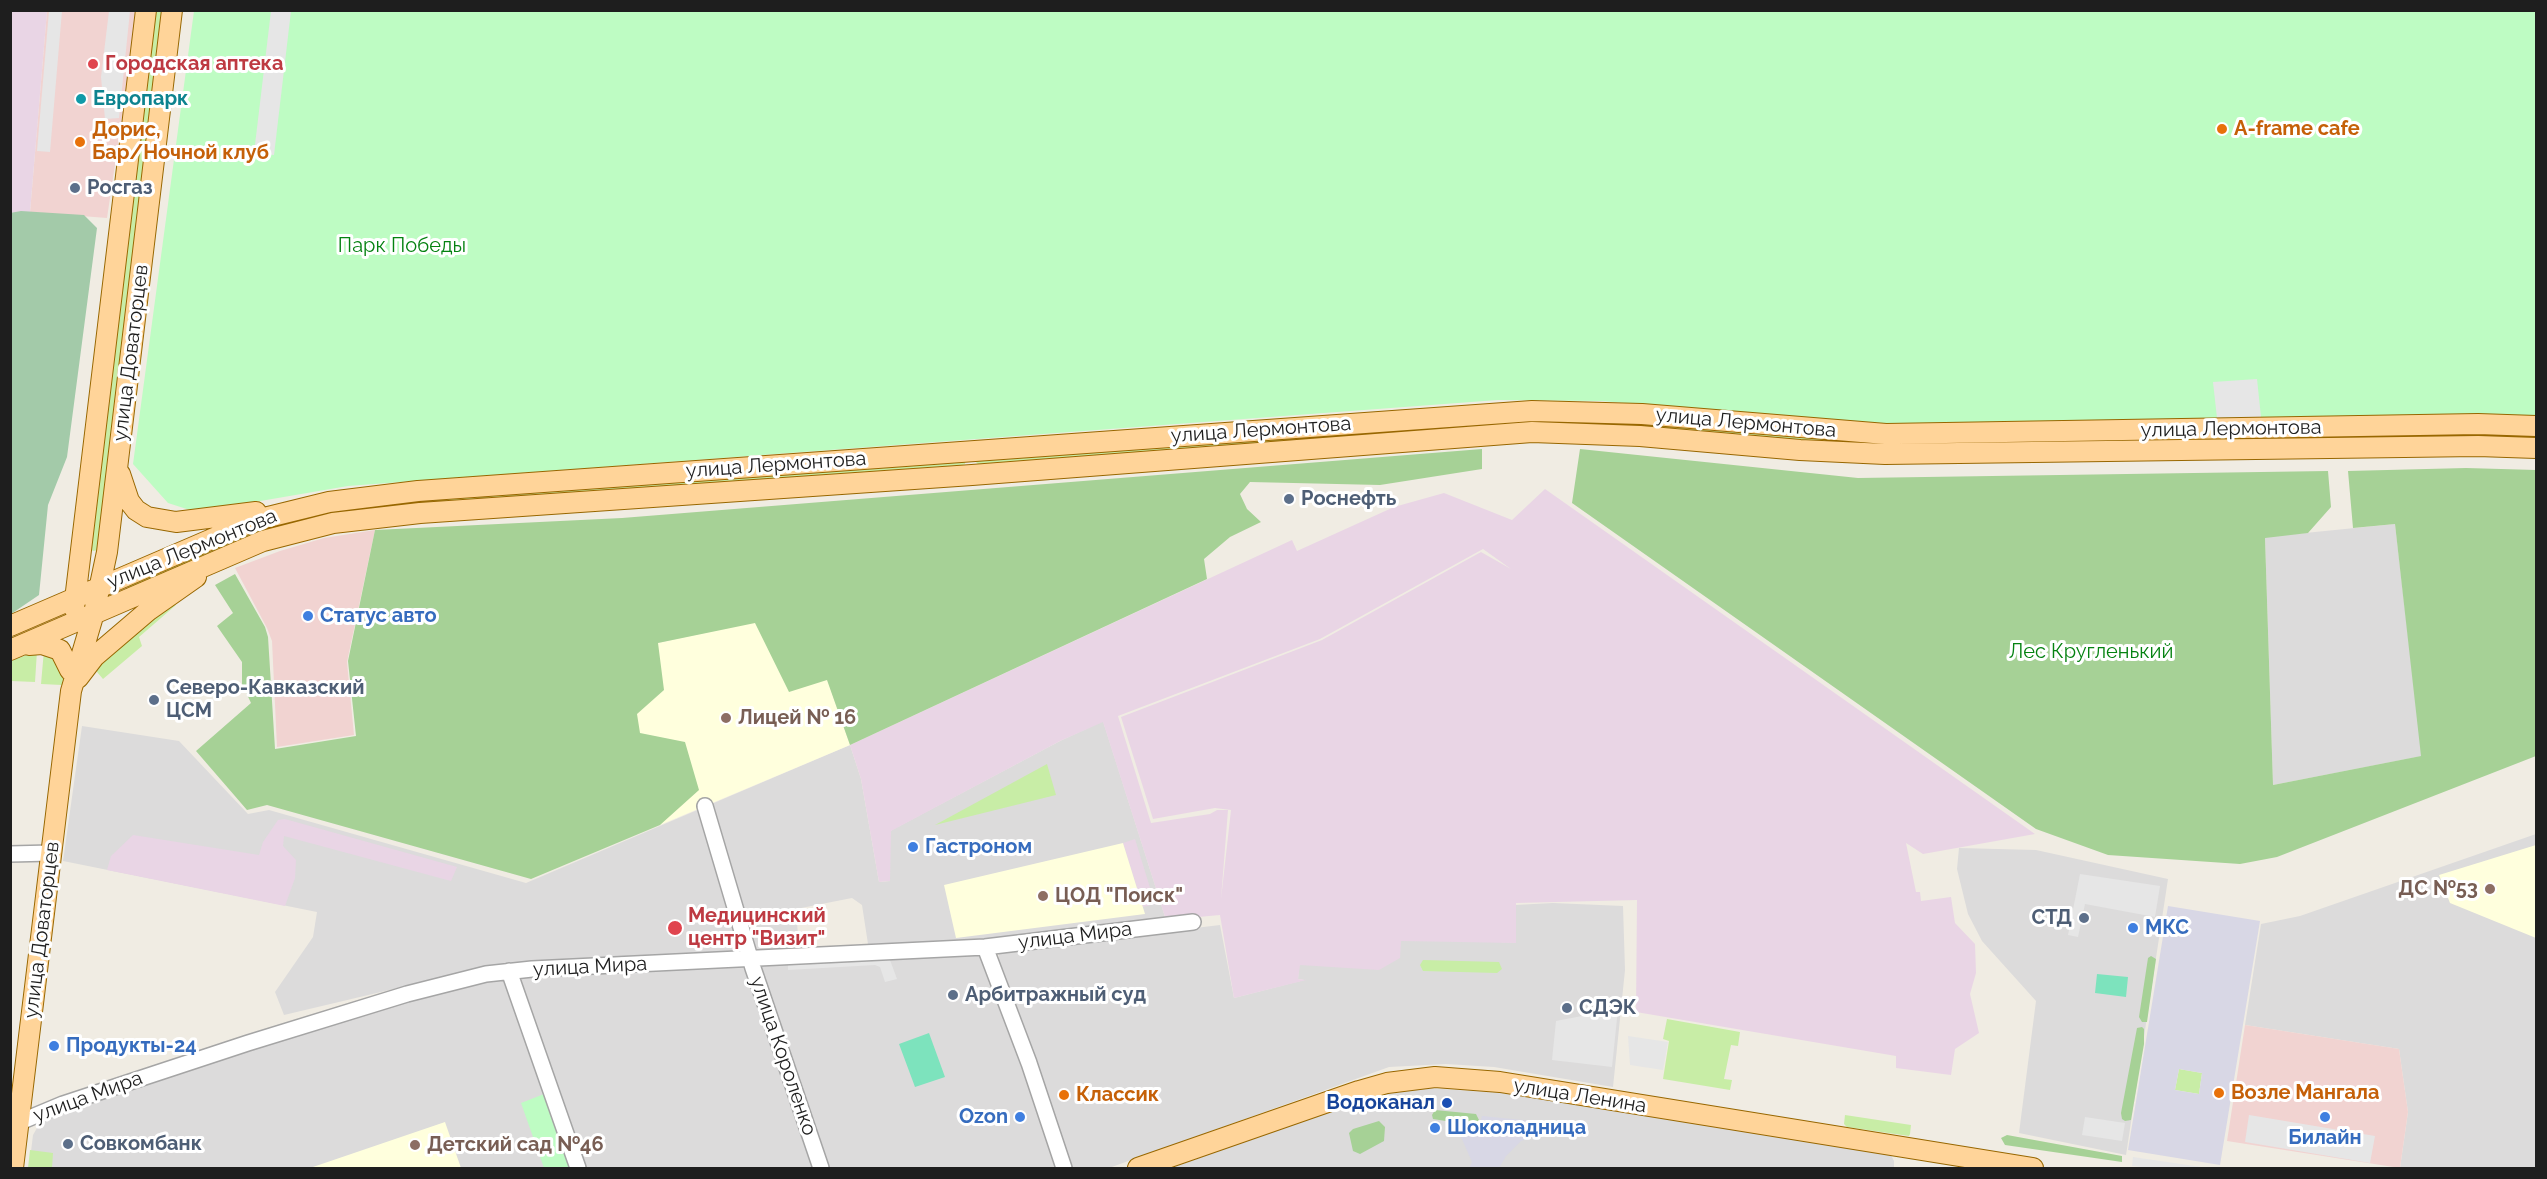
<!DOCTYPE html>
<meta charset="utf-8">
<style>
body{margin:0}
#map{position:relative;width:2547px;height:1179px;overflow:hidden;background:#f0ece3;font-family:Raleway,sans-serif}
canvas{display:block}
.frame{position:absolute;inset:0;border:12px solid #1e1e1e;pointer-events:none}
</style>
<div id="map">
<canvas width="2547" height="1179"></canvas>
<div class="frame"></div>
</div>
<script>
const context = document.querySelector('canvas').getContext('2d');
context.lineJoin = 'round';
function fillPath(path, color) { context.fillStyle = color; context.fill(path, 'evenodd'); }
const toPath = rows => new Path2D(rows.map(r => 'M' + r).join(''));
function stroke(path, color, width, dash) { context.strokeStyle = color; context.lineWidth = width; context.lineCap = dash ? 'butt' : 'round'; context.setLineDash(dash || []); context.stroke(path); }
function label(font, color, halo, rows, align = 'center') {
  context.font = font + ' Raleway,sans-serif'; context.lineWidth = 6; context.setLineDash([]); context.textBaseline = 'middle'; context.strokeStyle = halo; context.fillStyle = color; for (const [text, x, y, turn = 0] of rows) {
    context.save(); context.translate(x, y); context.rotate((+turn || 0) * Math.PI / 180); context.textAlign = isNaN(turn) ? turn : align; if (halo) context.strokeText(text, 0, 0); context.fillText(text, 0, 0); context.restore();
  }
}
fillPath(toPath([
 [2395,524,2422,756,2273,785,2265,537],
 [1103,721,1166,920,974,941,868,944,862,905,852,898,796,909,799,949,499,964,284,1015,275,992,313,937,317,912,63,861,82,726,179,741,248,814,269,810,526,883,850,745,861,779,879,882,890,881,890,831,1060,741],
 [2536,834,2536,1168,2400,1168,2408,1112,2399,1049,2245,1025,2261,924,2300,916],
 [1959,848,2036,850,2168,879,2126,1155,2019,1133,2036,1001,1982,941,1968,914,1957,869],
 [1553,903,1623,906,1625,970,1613,1087,1494,1067,1446,1064,1389,1067,1109,1168,1071,1167,998,962,999,952,1220,925,1234,998,1304,980,1298,979,1299,965,1401,936,1516,943,1515,905],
 [981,951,1060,1168,29,1168,33,1135,37,1128,44,1120,59,1112,284,1037,418,997,491,979,523,975],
 [1428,1088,1501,1093,1891,1155,1894,1161,1894,1168,1171,1168,1369,1097]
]), '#dcdbdb');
fillPath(toPath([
 [47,11,139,11,133,105,122,118,107,218,30,212],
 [375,530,347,662,354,735,277,747,272,641,267,628,235,568,280,551,324,538],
 [2245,1025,2399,1049,2408,1112,2400,1168,2227,1141]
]), '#f1d3d1');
fillPath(toPath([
 [10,11,47,11,30,212,11,213],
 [1545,489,2035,834,1923,854,1906,843,1916,892,1920,892,1921,901,1951,897,1955,923,1975,944,1976,973,1970,994,1979,1033,1955,1049,1951,1075,1896,1068,1896,1056,1636,1012,1637,900,1516,903,1516,943,1401,941,1400,958,1379,970,1300,965,1298,979,1306,980,1234,998,1220,915,1166,920,1103,722,1060,741,891,831,890,881,879,882,861,779,850,745,1292,540,1297,551,1394,507,1444,493,1512,520],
 [1483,549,1511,569,1481,552,1322,640,1121,717,1153,819,1215,808,1231,810,1221,899,1228,810,1217,810,1210,814,1151,823,1118,716,1320,639],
 [285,819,457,867,451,881,284,836,283,846,296,860,295,878,285,906,107,870,111,856,133,835,259,855,263,842,278,820],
 [1135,839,1155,904,1143,907,1123,843]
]), '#e9d5e5');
fillPath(toPath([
 [755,622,789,691,827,679,850,745,660,825,617,757,658,643],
 [1123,843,1145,914,956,938,944,885],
 [2536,845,2536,938,2450,903,2439,875],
 [445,1122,461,1168,310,1168]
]), '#ffd');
fillPath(toPath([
 [154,11,162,11,99,550,93,551,91,549],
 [1584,418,1881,443,1879,446,1545,423,1545,420],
 [1530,420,1529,423,978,464,975,461,976,459],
 [2479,432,2536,434,2536,441,1894,445,1893,443],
 [965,459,965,464,962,465,420,505,129,589,127,585,259,528,296,517,373,504],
 [171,601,176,605,139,637,142,646,103,679,97,672,96,665],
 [44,650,65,669,62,685,41,684],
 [37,651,35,682,11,681,11,661],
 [1047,764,1056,795,935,825],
 [1423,960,1499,962,1502,969,1497,973,1423,971,1420,965],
 [1667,1019,1740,1032,1738,1046,1731,1045,1724,1079,1732,1080,1730,1090,1663,1079,1669,1041,1663,1039],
 [2179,1069,2202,1073,2199,1094,2175,1090],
 [1845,1115,1911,1125,1910,1134,1909,1136,1847,1127,1844,1124],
 [30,1150,53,1153,52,1168,28,1168]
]), '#c8eda6');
fillPath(toPath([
 [1482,449,1482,469,1380,485,1250,482,1240,494,1247,509,1261,522,1230,537,1204,559,1207,579,850,745,827,680,789,692,755,623,658,643,664,690,637,714,640,733,685,742,699,790,660,825,531,879,267,805,247,810,196,751,251,703,242,684,242,662,217,626,233,613,215,585,235,574,265,627,268,637,275,749,356,736,348,661,375,530,622,518],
 [1580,449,1858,478,2328,471,2331,507,2308,533,2265,538,2273,785,2421,756,2395,524,2353,528,2348,471,2466,468,2536,470,2536,756,2277,857,2240,864,2108,855,2036,829,1572,503],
 [2151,956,2156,959,2147,1022,2142,1022,2139,1017,2148,958],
 [2142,1027,2144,1029,2144,1044,2131,1120,2125,1121,2122,1119,2121,1113,2137,1028],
 [1435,1110,1476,1114,1479,1120,1476,1127,1469,1129,1465,1124,1433,1119,1432,1115],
 [1379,1121,1385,1127,1384,1141,1360,1154,1353,1151,1349,1133,1353,1129],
 [2007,1135,2122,1156,2122,1162,2005,1145,2001,1138]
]), '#a6d196');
fillPath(toPath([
 [21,211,84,215,97,228,67,457,48,505,39,595,11,614,10,213]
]), '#a3caa9');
fillPath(toPath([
 [194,11,2536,11,2536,416,2261,417,1882,426,1602,401,1498,400,348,486,196,512,168,503,133,464],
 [544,1094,570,1168,544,1168,521,1103]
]), '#befcc3');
fillPath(toPath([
 [2097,974,2128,977,2126,997,2095,993],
 [929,1033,945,1077,915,1087,899,1044]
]), '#7de3bd');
fillPath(toPath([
 [49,11,62,11,50,152,37,151],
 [109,11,130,11,119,118,105,119,101,77],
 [271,11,291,11,274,155,254,153],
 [2257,379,2261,417,2217,418,2213,382],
 [2080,874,2160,886,2155,917,2085,904,2078,937,2068,935],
 [886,957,890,960,897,979,885,982,880,967,875,965,788,970,788,962],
 [1618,1009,1612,1067,1552,1060,1556,1021],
 [1628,1036,1668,1042,1663,1070,1630,1065],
 [2249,1115,2375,1136,2370,1163,2245,1142],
 [2085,1117,2125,1123,2122,1141,2082,1135],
 [2133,1157,2208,1168,2150,1168,2132,1166]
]), '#e6e6e6');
fillPath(toPath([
 [2168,906,2260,921,2220,1165,2128,1150],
 [2179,1069,2202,1073,2199,1094,2175,1090],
 [1482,1116,1533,1121,1529,1138,1521,1141,1506,1156,1499,1168,1469,1168,1472,1162,1458,1130,1479,1127]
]), '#d8d7e5');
const minor = toPath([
 [705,806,753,968,821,1168],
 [10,854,51,853],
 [985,947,1029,1063,1064,1168],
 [509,971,578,1168],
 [20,1122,63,1104,248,1043,407,994,486,974,532,969,985,947,1193,922]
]);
const major = toPath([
 [120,474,129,501,136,510,147,517,176,522,256,512],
 [74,608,146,10],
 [10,626,256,520,329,502,418,491,1532,411,1642,414,1886,434,2478,424,2536,426],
 [29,645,42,644,60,650,70,670],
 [10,650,263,541,333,523,420,513,972,475,1532,432,1640,436,1800,450,1885,454,2478,446,2536,448],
 [78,678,94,657,149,610,196,577],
 [13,1168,71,691,94,613,107,552,172,10],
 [1138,1168,1359,1091,1387,1083,1435,1077,1500,1082,2033,1168]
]);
stroke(minor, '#a5a5a5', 18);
stroke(major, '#986700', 22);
stroke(minor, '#fff', 15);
stroke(major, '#ffd499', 20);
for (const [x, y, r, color] of [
 [93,64,6,"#e0444e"],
 [81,99,6,"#0f9aa8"],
 [2222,129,6,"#e8710a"],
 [80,142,6,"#e8710a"],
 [75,188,6,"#5c6f8a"],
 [1289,499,6,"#5c6f8a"],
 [308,616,6,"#3f7fe0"],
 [154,700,6,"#5c6f8a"],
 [726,718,6,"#8d6e63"],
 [913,847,6,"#3f7fe0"],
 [2490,889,6,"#8d6e63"],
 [1043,896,6,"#8d6e63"],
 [2084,918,6,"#5c6f8a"],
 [675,928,8,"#e0444e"],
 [2133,928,6,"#3f7fe0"],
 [953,995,6,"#5c6f8a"],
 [1567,1008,6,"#5c6f8a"],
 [54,1046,6,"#3f7fe0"],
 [2219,1093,6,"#e8710a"],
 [1064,1095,6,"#e8710a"],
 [1447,1103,6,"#1a4fb4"],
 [1020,1117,6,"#3f7fe0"],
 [2325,1117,6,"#3f7fe0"],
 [1435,1128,6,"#3f7fe0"],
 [68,1144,6,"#5c6f8a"],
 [415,1145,6,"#8d6e63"]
]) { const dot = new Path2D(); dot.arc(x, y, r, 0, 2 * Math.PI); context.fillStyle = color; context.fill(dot); stroke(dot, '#fff', 2); }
label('bold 20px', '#be3a42', '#fff', [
 ["Городская аптека",105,64],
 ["Медицинский",688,916],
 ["центр \"Визит\"",688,939]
], 'left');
label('bold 20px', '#0d838f', '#fff', [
 ["Европарк",93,99]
], 'left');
label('bold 20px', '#c56008', '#fff', [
 ["A-frame cafe",2234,129],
 ["Дорис,",92,130],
 ["Бар/Ночной клуб",92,153],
 ["Возле Мангала",2231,1093],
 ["Классик",1076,1095]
], 'left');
label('bold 20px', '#4e5e75', '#fff', [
 ["Росгаз",87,188],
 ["Роснефть",1301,499],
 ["Северо-Кавказский",166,688],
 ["ЦСМ",166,711],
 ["СТД",2072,918,"right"],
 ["Арбитражный суд",965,995],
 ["СДЭК",1579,1008],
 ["Совкомбанк",80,1144]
], 'left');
label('20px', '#058211', '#fff', [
 ["Парк Победы",402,246],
 ["Лес Кругленький",2091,652]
]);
label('20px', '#1e1e1e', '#fff', [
 ["улица Доваторцев",131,353,-83],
 ["улица Лермонтова",1746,423,5],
 ["улица Лермонтова",2231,429,-1],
 ["улица Лермонтова",1261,430,-4],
 ["улица Лермонтова",776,465,-4],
 ["улица Лермонтова",192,549,-22],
 ["улица Доваторцев",42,930,-83],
 ["улица Мира",1075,936,-7],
 ["улица Мира",590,967,-3],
 ["улица Короленко",783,1056,71],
 ["улица Ленина",1580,1096,9],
 ["улица Мира",88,1097,-20]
]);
label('bold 20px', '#366cbe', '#fff', [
 ["Статус авто",320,616],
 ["Гастроном",925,847],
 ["МКС",2145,928],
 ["Продукты-24",66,1046],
 ["Ozon",1008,1117,"right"],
 ["Шоколадница",1447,1128],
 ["Билайн",2325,1138,"center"]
], 'left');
label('bold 20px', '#785e54', '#fff', [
 ["Лицей № 16",738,718],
 ["ДС №53",2478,889,"right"],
 ["ЦОД \"Поиск\"",1055,896],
 ["Детский сад №46",427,1145]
], 'left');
label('bold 20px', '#164399', '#fff', [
 ["Водоканал",1435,1103]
], 'right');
</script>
